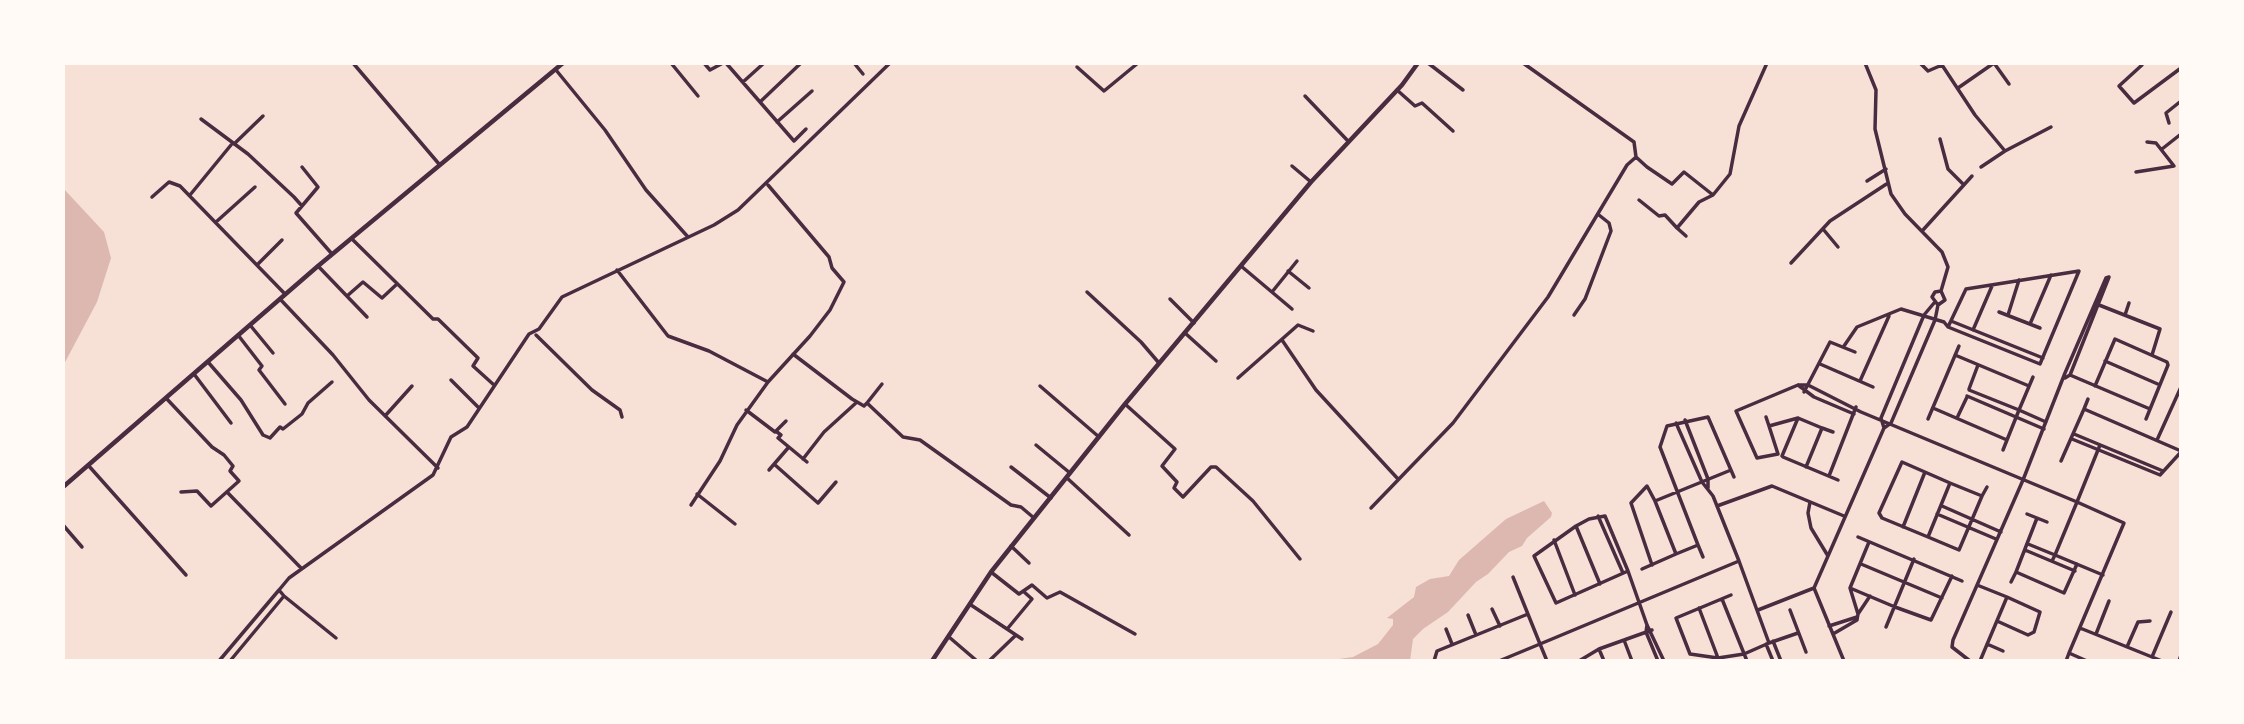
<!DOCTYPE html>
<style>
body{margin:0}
#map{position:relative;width:2244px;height:724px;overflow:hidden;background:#f7e1d7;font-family:"Asap Condensed",sans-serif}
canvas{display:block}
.frame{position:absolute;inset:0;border:65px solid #fffaf5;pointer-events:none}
</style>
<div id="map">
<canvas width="2244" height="724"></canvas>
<div class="frame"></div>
</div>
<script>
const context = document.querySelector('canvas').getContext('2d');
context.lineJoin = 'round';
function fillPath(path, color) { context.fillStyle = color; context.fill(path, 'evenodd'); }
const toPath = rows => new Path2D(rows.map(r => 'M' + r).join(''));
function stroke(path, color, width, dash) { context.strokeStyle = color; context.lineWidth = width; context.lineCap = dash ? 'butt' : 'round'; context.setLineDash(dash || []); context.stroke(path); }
fillPath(toPath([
 [63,188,104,232,111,258,97,302,63,366],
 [1544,501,1552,513,1551,517,1527,538,1522,546,1509,552,1488,574,1476,582,1448,612,1423,629,1413,639,1410,661,1325,661,1353,657,1378,644,1393,625,1393,619,1387,618,1414,597,1416,587,1430,579,1449,576,1459,560,1506,519]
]), '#dcb8b0');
stroke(toPath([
 [353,63,439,164],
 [671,63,698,96],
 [704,63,710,70,723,63],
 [726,63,794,141,806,129],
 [854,63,863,74],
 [1428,63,1463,90],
 [1523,63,1634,142,1636,157,1647,167,1672,184,1684,172,1713,195,1730,174,1739,126,1767,63],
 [1865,63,1876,90,1875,129,1891,194,1905,214,1942,252,1948,267,1941,291],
 [1920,63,1928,71,1942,65,1975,115,2005,151,2051,127],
 [1994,63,2009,84],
 [2142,65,2119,86,2134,103,2181,68],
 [1077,67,1104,91,1138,63],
 [556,70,605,130,646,190,688,237],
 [743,82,764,63],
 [1958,88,1994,63],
 [1397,90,1415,106,1422,103,1453,131],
 [1305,96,1348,141],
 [760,102,801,63],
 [201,119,248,154,294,197,302,206,296,213,332,254],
 [777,122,812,91],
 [2169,123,2166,113,2181,101],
 [1940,139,1948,169,1963,184],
 [234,144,263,116],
 [2162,149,2181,134],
 [1292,166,1311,182],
 [1981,167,2005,151],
 [2136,172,2174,166,2156,143,2147,142],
 [1867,181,1886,169],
 [190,195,231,145],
 [152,197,169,182,180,186,285,294],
 [1639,200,1659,216,1665,215,1677,228,1699,202,1713,195],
 [302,206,318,187,302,167],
 [216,222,255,187],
 [1677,228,1686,236],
 [1823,229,1838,247],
 [1923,230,1972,176],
 [352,239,433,319,438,319,478,358,473,366,494,385],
 [1791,263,1830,221,1888,183],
 [258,264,282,240],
 [318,266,367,317],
 [1241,266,1292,309],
 [617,270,668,336,709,351,768,382,810,336,830,310,844,282,832,268,829,257,768,185],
 [1288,271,1309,288],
 [1087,292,1141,342,1159,363],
 [1272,292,1297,261],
 [347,296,363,282,382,298,397,284],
 [280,299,333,355,369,400,438,468],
 [1170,299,1194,323],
 [2099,305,2160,329,2152,355],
 [1999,312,2040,328],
 [1574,315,1585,299,1611,231,1609,223,1599,215],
 [2008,315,2019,280],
 [2125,315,2129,303],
 [1951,321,2043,358],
 [1944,322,1948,327,2040,364,2079,271,1966,289,1948,327],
 [2030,324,2051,275],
 [250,325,273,353],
 [1973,330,1992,286],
 [1185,333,1216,361],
 [238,335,262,366,259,370,285,404],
 [536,335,592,390,620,410,622,417],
 [1282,340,1316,390,1398,479],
 [1844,346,1857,327,1901,309,1944,322],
 [793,354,852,399,864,406,867,403,903,437,920,440,1011,505,1021,507,1034,518],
 [1955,355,2029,386],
 [2105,361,2160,385],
 [208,362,241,400,263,435,270,438,280,427,283,429,302,414,308,403,332,382],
 [1820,364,1873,387],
 [194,374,231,423],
 [2070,375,2150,409],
 [2033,377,2019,410,2046,422],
 [1238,378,1298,325,1313,331],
 [2065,378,2070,375,2109,277],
 [451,380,479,408],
 [1860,381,1889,316],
 [1798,385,1814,397,1854,414],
 [1040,386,1099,437],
 [2095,386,2115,339,2167,362,2168,365,2146,419],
 [1969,389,1978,365],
 [1969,390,2019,410,2003,450],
 [1804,392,1830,342,1855,352],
 [1967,396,2044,429],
 [166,398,212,447,224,455,233,466,230,471,239,481,211,506,197,491,181,492],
 [867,403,882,384],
 [1125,404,1175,449,1162,466,1177,482,1174,488,1183,497,1211,467,1216,467,1253,501,1300,559],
 [1933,408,2007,440],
 [2084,409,2088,399],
 [746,410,775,432,786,421],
 [385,416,412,386],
 [1766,417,1769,426],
 [1798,418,1769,426,1778,454,1757,458,1736,411,1798,385,1808,385,1861,412,2077,502,2055,555,2103,575],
 [1957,418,1967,397],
 [1928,419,1959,346],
 [1685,420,1708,479,1708,488],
 [1676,423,1702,482,1713,496,1739,561],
 [1822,428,1833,432],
 [1884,428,1881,418,1924,315,1934,303],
 [777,432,781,435,778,438,807,462],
 [2074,434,2163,471],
 [2072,439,2160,475,2181,452],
 [2157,440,2181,387],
 [1036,445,1070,473],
 [1782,456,1798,418,1822,428,1806,467],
 [1783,457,1838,480],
 [803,459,824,432,857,402],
 [2061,461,2084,409,2181,451],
 [774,464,818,503,836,482],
 [88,465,186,575],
 [1011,467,1051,498],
 [769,470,788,448],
 [1829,476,1856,407],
 [1067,478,1129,535],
 [1950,483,1982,496,1959,550,1928,537,1950,483],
 [227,492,301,568],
 [697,494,735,524],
 [1982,496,1987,487],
 [1810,502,1808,513,1811,528,1828,556],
 [691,505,720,461,737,425,768,382],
 [1717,506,1772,486,1844,516],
 [1942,506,2001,532],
 [1371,508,1453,423,1548,297,1627,165,1636,157],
 [1937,514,1996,539],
 [2027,514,2037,518],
 [1598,516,1623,573],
 [2047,522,2037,518,2016,572,2064,593,2077,564],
 [63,525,82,547],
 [1576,526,1600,584],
 [1903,527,1925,472],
 [1858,537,1962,581],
 [1928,537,1882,518,1879,513,1902,462,1950,483],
 [1554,540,1575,595],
 [1869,542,1850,588,1895,607,1931,620,1952,576],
 [2028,544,2055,555,2052,561],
 [1698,545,1703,557],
 [1011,546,1029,563],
 [2025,550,2075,571],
 [1676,554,1698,545,1660,447,1667,426,1708,417,1734,477],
 [1861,564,1942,598],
 [1652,565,1631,503,1647,486,1655,501,1731,470],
 [1642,569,1676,554,1655,501],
 [1628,571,1556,603,1534,556,1576,526,1589,519,1605,516,1628,571,1647,625,1664,661],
 [991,572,1019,594,1032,585,1047,598,1060,592,1135,634],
 [2011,582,2016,572],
 [1977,585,2007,597,1980,661],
 [284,596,336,638],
 [1722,599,1747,661],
 [971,605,1022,639],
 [1699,608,1718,658],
 [1492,609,1500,626],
 [1758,610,1814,588],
 [1790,610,1806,652],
 [1858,614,1870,596],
 [1468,615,1476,635],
 [1997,621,2028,635,2034,632,2040,612,2007,597],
 [1647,625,1646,632,1658,661],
 [1829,626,1857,617],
 [1886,627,1914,559],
 [1008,628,1032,599,1023,591],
 [2080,628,2162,661],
 [1446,629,1452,644],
 [1833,634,1857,620,1858,614,1850,588],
 [2096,634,2109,601],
 [949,637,977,661],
 [1624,640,1632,661],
 [1773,641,1781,661],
 [1769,643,1798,633],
 [1766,644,1773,661],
 [1987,644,2003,651],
 [2127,647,2138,622,2150,621],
 [1599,649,1604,661],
 [2152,657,2171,612],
 [219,661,279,590],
 [230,661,284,596,279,590,289,578,433,475,451,437,467,427,529,334,539,329,562,297,714,225,738,210,890,63],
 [989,661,1016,635],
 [1434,661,1437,651,1528,614],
 [1499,661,1540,644,1513,577],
 [1547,661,1540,644,1739,561,1769,643,1744,654,1718,658,1690,654,1676,618,1731,595],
 [1579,661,1599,649,1652,630],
 [1844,661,1814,588,1884,428,1891,423,1935,320,1938,305,1945,300,1941,291,1935,292,1932,297,1938,305],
 [1970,661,1952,647,1953,640,2023,480,2065,373,2106,278,2109,277],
 [2066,661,2069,653],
 [2087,661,2069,653,2124,523,2077,502,2100,445],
 [2179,661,2181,655]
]), '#4a2c40', 3.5);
stroke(toPath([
 [932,661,991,572,1125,404,1311,182,1402,85,1418,63]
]), '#4a2c40', 4.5);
stroke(toPath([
 [63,487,318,266,563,63]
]), '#4a2c40', 4.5);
</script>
